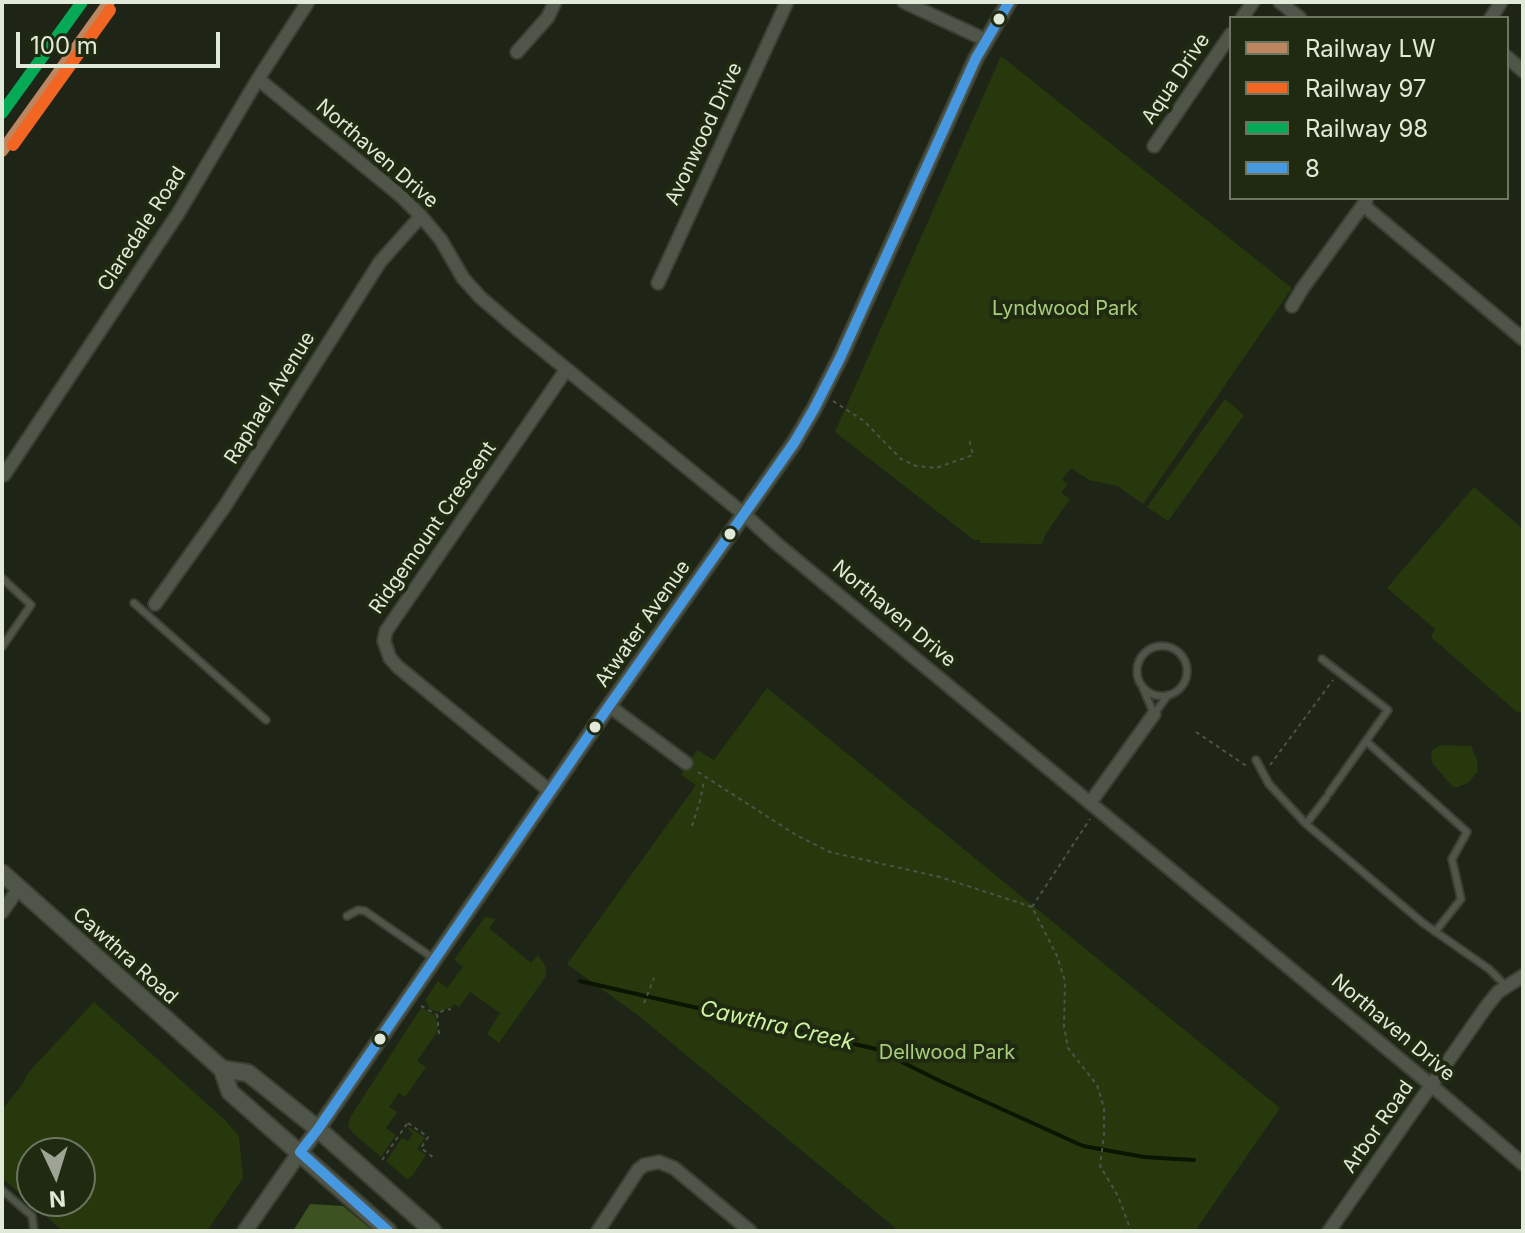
<!DOCTYPE html>
<style>
body{margin:0}
#map{position:relative;width:1525px;height:1233px;overflow:hidden;background:#1e2416;font-family:Inter,sans-serif}
canvas{display:block}
.frame{position:absolute;inset:0;border:4px solid #e1e9d9;pointer-events:none}
.legend{position:absolute;left:1229px;top:16px;width:280px;height:184px;box-sizing:border-box;background:#1f2a10;border:2px solid #6d7660;margin:0;padding:10px 14px;list-style:none;font-size:24px;color:#e1e9d9}
.legend li{display:flex;align-items:center;gap:16px;height:40px}
.legend b{width:40px;border:2px solid #6d7660}
.north{position:absolute;left:16px;top:1137px;width:80px;height:80px;box-sizing:border-box;background:#1f2a10;border:2px solid #6d7660;border-radius:50%;rotate:176deg;font-size:22px;font-weight:700;line-height:32px;text-align:center;color:#e1e9d9}
.north::after{content:'';display:block;margin:auto;width:28px;height:36px;background:#9da495;clip-path:polygon(50% 0,100% 100%,50% 72%,0 100%)}
.scale{position:absolute;left:16px;top:32px;width:204px;height:36px;box-sizing:border-box;border:4px solid #e1e9d9;border-top:0;padding-left:10px;font-size:24px;line-height:28px;white-space:nowrap;color:#e1e9d9;-webkit-text-stroke:6px #1f2a10;paint-order:stroke}
</style>
<div id="map">
<canvas width="1525" height="1233"></canvas>
<div class="frame"></div>
<ul class="legend">
<li><b style="height:10px;background:#bb8660"></b>Railway LW</li>
<li><b style="height:10px;background:#f26522"></b>Railway 97</li>
<li><b style="height:10px;background:#06aa56"></b>Railway 98</li>
<li><b style="height:10px;background:#4699e1"></b>8</li>
</ul>
<div class="north">N</div>
<div class="scale">100 m</div>
</div>
<script>
const context = document.querySelector('canvas').getContext('2d');
context.lineJoin = 'round';
function fillPath(path, color) { context.fillStyle = color; context.fill(path, 'evenodd'); }
const toPath = rows => new Path2D(rows.map(r => 'M' + r).join(''));
function stroke(path, color, width, dash) { context.strokeStyle = color; context.lineWidth = width; context.lineCap = dash ? 'butt' : 'round'; context.setLineDash(dash || []); context.stroke(path); }
function label(font, color, halo, rows, align = 'center') {
  context.font = font + ' Inter,sans-serif'; context.lineWidth = 8; context.setLineDash([]); context.textBaseline = 'middle'; context.strokeStyle = halo; context.fillStyle = color; for (const [text, x, y, turn = 0] of rows) {
    context.save(); context.translate(x, y); context.rotate((+turn || 0) * Math.PI / 180); context.textAlign = isNaN(turn) ? turn : align; if (halo) context.strokeText(text, 0, 0); context.fillText(text, 0, 0); context.restore();
  }
}
fillPath(toPath([
 [1001,56,1292,288,1143,504,1117,486,1089,480,1071,468,1062,480,1068,484,1061,493,1070,499,1045,535,1042,544,980,543,980,540,974,540,835,432],
 [1225,399,1244,415,1168,521,1147,507],
 [1474,487,1523,529,1523,711,1517,712,1431,637,1435,629,1387,588],
 [767,688,1280,1108,1195,1231,899,1231,639,1016,567,964,696,785,681,775,697,750,714,760],
 [1440,745,1471,746,1477,760,1478,771,1469,782,1458,787,1453,787,1432,763,1431,751],
 [485,917,496,919,489,928,531,963,538,955,546,967,546,976,499,1043,487,1034,500,1013,470,992,459,1007,454,1004,452,1007,438,1012,430,1009,425,1000,438,981,447,988,463,967,454,960],
 [94,1002,225,1120,239,1136,243,1178,207,1231,63,1231,2,1178,2,1110,23,1083,28,1073],
 [32,1153,80,1153,80,1201,32,1201],
 [421,1008,430,1012,435,1016,438,1026,437,1032,417,1061,426,1067,405,1097,399,1093,389,1107,397,1112,386,1128,396,1135,381,1157,353,1133,348,1126,351,1116],
 [409,1127,425,1138,417,1149,426,1155,413,1175,407,1179,386,1161,402,1138,408,1141,413,1133,408,1129]
]), '#27390c');
fillPath(toPath([
 [310,1204,343,1206,373,1231,293,1231]
]), '#3d5221');
stroke(toPath([
 [580,981,876,1049,940,1081,1083,1146,1144,1157,1194,1160]
]), '#0a1502', 4);
const service = toPath([
 [2,578,31,605,2,647],
 [134,603,266,720],
 '1137 671a25 25 0 1 1 50 0a25 25 0 1 1-50 0Z',
 [1322,659,1388,710,1329,793],
 [1143,688,1154,714,1168,695],
 [1366,741,1467,832,1452,859,1461,899,1435,932],
 [1256,760,1269,784,1306,824],
 [1326,798,1306,824,1423,923,1489,969,1506,986],
 [347,916,358,910,365,911,433,958],
 [2,1190,32,1216,34,1231]
]);
const minor = toPath([
 [904,2,986,40],
 [1280,2,1300,18],
 [1242,18,1253,2],
 [1491,18,1501,2],
 [517,52,548,17,555,2],
 [1507,57,1523,71],
 [258,79,401,196,421,216,441,240,463,278,480,297,516,328,745,515,777,544,1431,1085,1523,1164],
 [1154,146,1231,34],
 [1363,205,1523,339],
 [658,283,787,2],
 [1292,306,1302,289,1366,201],
 [4,475,179,212,258,79,308,2],
 [155,604,225,506,380,262,421,216],
 [609,706,686,763],
 [551,792,398,667,390,658,384,641,386,631,566,370],
 [1090,803,1154,714],
 [2,912,19,888],
 [598,1231,638,1170,644,1165,659,1162,674,1168,750,1231],
 [1329,1231,1486,1007,1498,992,1523,976]
]);
const tertiary = toPath([
 [245,1231,293,1162,318,1129,609,706,794,443,814,409,840,358,976,58,1009,2]
]);
const secondary = toPath([
 [2,873,222,1069,230,1092,388,1231],
 [222,1069,248,1073,318,1129,433,1231]
]);
stroke(service, '#393f32', 10);
stroke(minor, '#393f32', 16);
stroke(tertiary, '#393f32', 18);
stroke(secondary, '#393f32', 20);
stroke(toPath([
 [833,401,864,421,901,459,916,466,936,468,973,455,969,439],
 [1196,732,1248,767],
 [1270,765,1333,680],
 [698,772,796,835,830,852,940,877,1032,907,1057,956,1065,981,1064,1026,1068,1048,1097,1085,1104,1108,1104,1135,1100,1166,1118,1196,1131,1231],
 [692,826,700,801,704,781],
 [1032,907,1090,819],
 [644,1003,654,978],
 [421,1006,436,1014],
 [439,1034,437,1014,444,1010,451,1009],
 [408,1123,428,1137,421,1148,434,1158],
 [382,1160,409,1121]
]), '#4e5349', 2, [4, 4]);
stroke(service, '#50554a', 6);
stroke(minor, '#50554a', 12);
stroke(tertiary, '#50554a', 14);
stroke(secondary, '#50554a', 16);
stroke(toPath([
 [388,1231,300,1152,318,1129,609,706,794,443,814,409,840,358,976,58,1009,2]
]), '#4699e1', 10);
stroke(toPath([
 [2,151,109,2]
]), '#bb8660', 12);
stroke(toPath([
 [13,145,110,10]
]), '#f26522', 12);
stroke(toPath([
 [2,113,82,2]
]), '#06aa56', 12);
for (const [x, y, r, color] of [
 [999,19,7,"#e1e9d9"],
 [730,534,7,"#e1e9d9"],
 [595,727,7,"#e1e9d9"],
 [380,1039,7,"#e1e9d9"]
]) { const dot = new Path2D(); dot.arc(x, y, r, 0, 2 * Math.PI); context.fillStyle = color; context.fill(dot); stroke(dot, '#1f2a10', 3); }
label('20px', '#e1e9d9', '#1f2a10', [
 ["Aqua Drive",1176,79,-56],
 ["Avonwood Drive",704,134,-65],
 ["Northaven Drive",377,154,41],
 ["Claredale Road",142,229,-57],
 ["Raphael Avenue",270,398,-58],
 ["Ridgemount Crescent",433,528,-55],
 ["Northaven Drive",894,614,40],
 ["Atwater Avenue",643,624,-55],
 ["Cawthra Road",125,956,42],
 ["Northaven Drive",1393,1028,40],
 ["Arbor Road",1378,1127,-55]
]);
label('20px', '#a8cd7c', '#1f2a10', [
 ["Lyndwood Park",1065,309],
 ["Dellwood Park",947,1053]
]);
label('italic 22px', '#cdf4a1', '#1f2a10', [
 ["Cawthra Creek",777,1026,13]
]);
</script>
